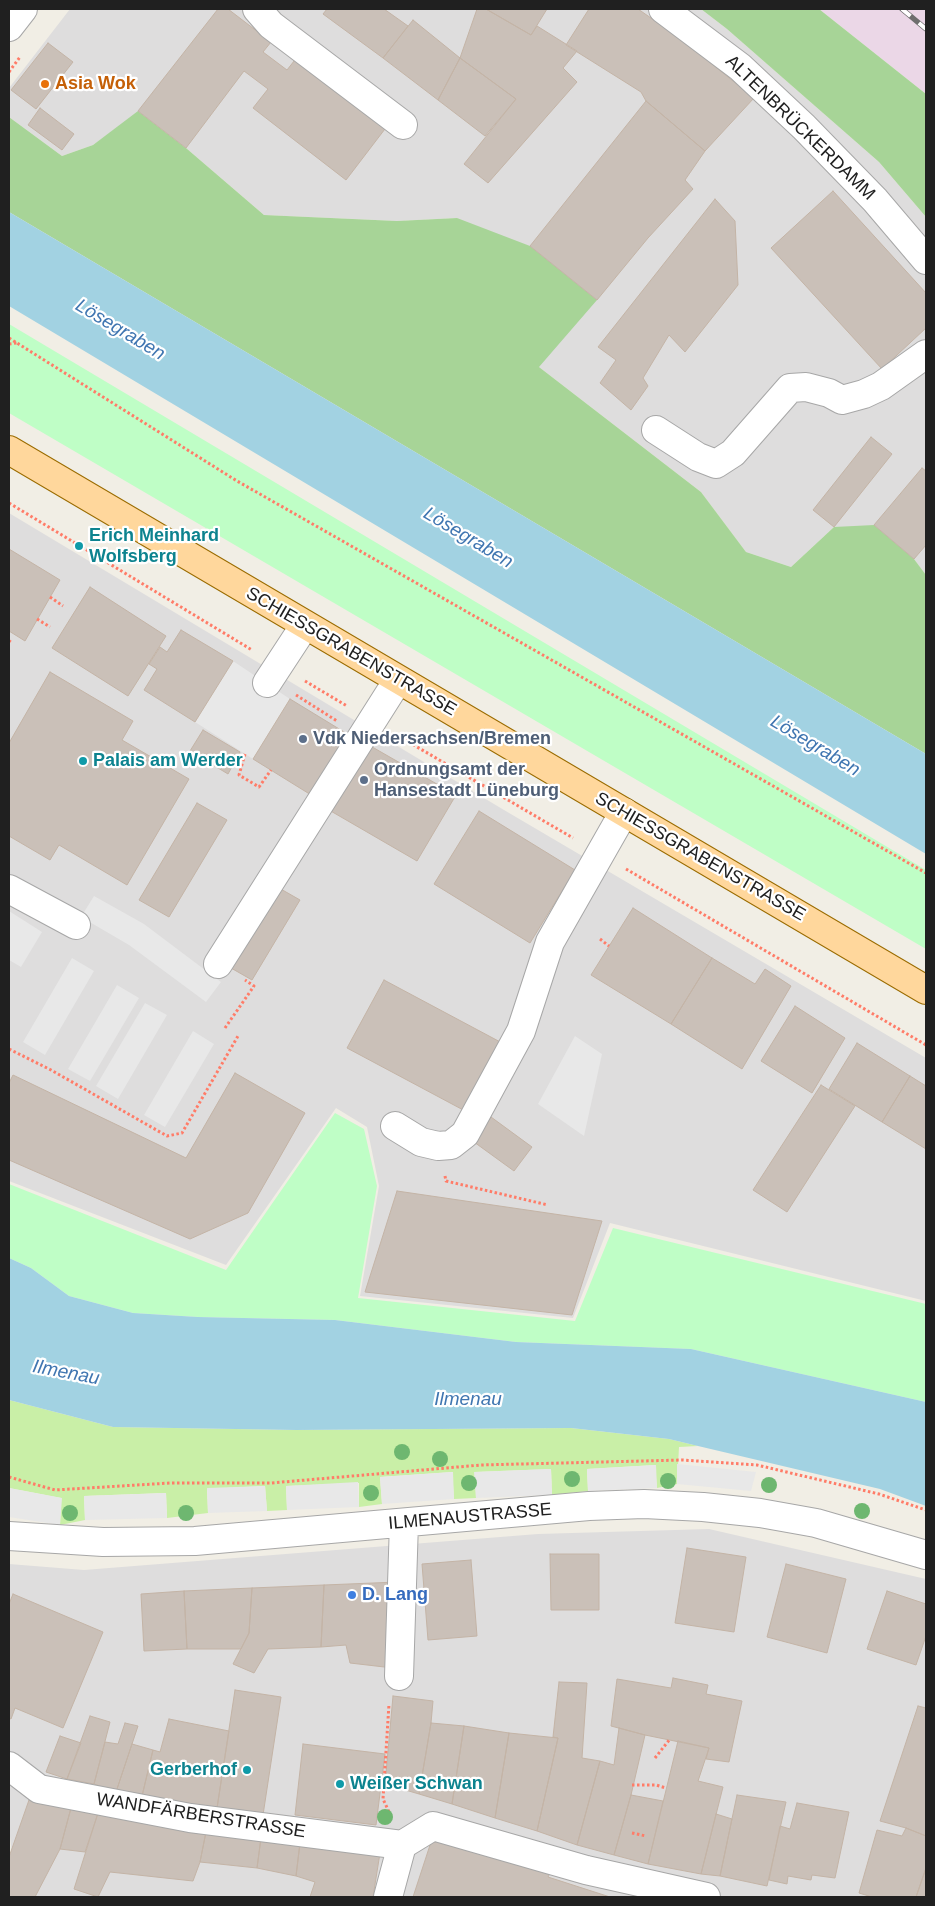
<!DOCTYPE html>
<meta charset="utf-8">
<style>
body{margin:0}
#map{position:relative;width:935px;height:1906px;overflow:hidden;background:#f1eee5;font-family:Helvetica,sans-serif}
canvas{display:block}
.frame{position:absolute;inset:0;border:10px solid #202020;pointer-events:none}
</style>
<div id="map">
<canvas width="935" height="1906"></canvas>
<div class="frame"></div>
</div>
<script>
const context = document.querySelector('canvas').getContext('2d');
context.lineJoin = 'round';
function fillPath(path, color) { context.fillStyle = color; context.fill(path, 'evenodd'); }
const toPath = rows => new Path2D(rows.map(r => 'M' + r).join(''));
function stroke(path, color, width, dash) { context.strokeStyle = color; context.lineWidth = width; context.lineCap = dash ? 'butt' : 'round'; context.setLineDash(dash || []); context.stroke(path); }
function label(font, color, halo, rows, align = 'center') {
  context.font = font + ' Helvetica,sans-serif'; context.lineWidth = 4.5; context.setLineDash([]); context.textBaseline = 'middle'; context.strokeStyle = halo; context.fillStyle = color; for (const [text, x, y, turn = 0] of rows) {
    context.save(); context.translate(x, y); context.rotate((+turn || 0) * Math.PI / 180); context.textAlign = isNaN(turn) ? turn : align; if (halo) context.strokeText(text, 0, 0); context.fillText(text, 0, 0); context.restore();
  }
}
fillPath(toPath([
 [70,9,701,9,727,29,879,162,926,217,926,575,914,559,834,527,791,567,746,552,701,492,539,367,457,218,397,221,264,215,186,148,139,112,93,145,62,156,9,117,9,88],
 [9,513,504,810,926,1058,926,1301,610,1223,573,1318,360,1296,379,1186,367,1127,336,1108,226,1265,9,1181],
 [709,1529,926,1579,926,1897,16,1897,9,1826,9,1564,84,1570,538,1534]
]), '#dedddd');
fillPath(toPath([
 [819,9,926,9,926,94]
]), '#ebd7e7');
fillPath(toPath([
 [9,1400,113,1427,296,1430,571,1428,669,1439,698,1446,679,1447,677,1484,657,1488,655,1465,587,1469,588,1491,552,1495,551,1469,475,1472,476,1498,454,1499,452,1472,380,1477,382,1504,359,1507,359,1483,286,1486,287,1510,267,1511,265,1486,207,1489,208,1513,167,1518,166,1493,84,1496,85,1520,60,1525,61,1498,9,1488]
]), '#c9efa7');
fillPath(toPath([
 [701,9,819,9,926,94,926,217,879,162,727,29],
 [138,111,186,148,264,215,397,221,457,218,530,246,597,300,539,367,701,492,746,552,791,567,834,527,874,525,914,559,926,575,926,754,9,212,9,117,62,156,93,145]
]), '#a7d497');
fillPath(toPath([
 [9,324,926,870,926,949,9,413],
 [335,1113,364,1129,377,1186,358,1298,575,1321,613,1228,926,1304,926,1402,691,1349,516,1342,335,1320,198,1317,133,1313,69,1296,31,1268,9,1258,9,1184,226,1270]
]), '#bffec6');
fillPath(toPath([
 [233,661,290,699,253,759,195,722],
 [94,896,144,924,221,982,206,1002,129,945,81,917],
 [9,911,42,932,21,967,9,960],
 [72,958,94,971,45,1055,23,1042],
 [117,985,139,998,90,1081,68,1069],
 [145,1003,167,1015,118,1099,96,1086],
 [193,1031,214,1044,165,1127,144,1115],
 [575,1036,602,1054,584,1136,538,1104],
 [677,1464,756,1472,751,1491,677,1484],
 [656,1465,657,1488,588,1491,587,1469],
 [551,1469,552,1495,476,1498,474,1472],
 [453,1472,454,1499,382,1504,380,1477],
 [358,1482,359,1507,287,1510,286,1486],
 [265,1486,267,1511,208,1513,207,1488],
 [9,1488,62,1498,60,1525,9,1517],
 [166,1493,167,1518,85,1520,84,1496]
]), '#e8e8e8');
fillPath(toPath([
 [9,212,926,754,926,854,9,306],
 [9,1258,31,1268,69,1296,133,1313,198,1317,335,1320,516,1342,691,1349,926,1402,926,1506,880,1489,698,1446,669,1439,571,1428,296,1430,113,1427,9,1400]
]), '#a2d2e2');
const building = toPath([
 [218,9,228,9,271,42,263,52,287,70,298,56,388,125,346,180,253,108,268,89,244,71,186,148,138,111,218,9],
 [327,9,384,9,408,26,383,58,323,14,327,9],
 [477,9,486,9,531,35,537,26,577,51,563,68,577,82,488,183,464,164,516,99,460,58,477,9],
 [486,9,547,9,531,35,486,9],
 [589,9,638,9,681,39,754,98,705,151,646,101,641,92,566,45,589,9],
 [413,20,460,58,438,100,383,58,413,20],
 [48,43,73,62,36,109,11,90,48,43],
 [460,58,516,99,485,136,438,100,460,58],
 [646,101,705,151,685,180,693,189,648,238,597,300,530,246,646,101],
 [40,108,74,134,62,150,28,125,40,108],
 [833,191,926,293,926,328,882,369,771,248,833,191],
 [715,199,735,221,738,285,685,352,669,335,643,378,648,386,631,410,600,383,616,360,598,347,715,199],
 [871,437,892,454,834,527,813,510,871,437],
 [922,468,926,471,926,545,914,559,874,525,922,468],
 [9,549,60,580,25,641,9,631,9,549],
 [90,587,166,636,128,696,52,648,90,587],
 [181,630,233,661,195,722,144,690,157,669,149,664,160,647,167,652,181,630],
 [50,672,133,721,122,740,189,779,127,885,59,845,50,860,9,836,9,743,50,672],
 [290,699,354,738,316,798,253,759,290,699],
 [203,730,240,752,228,774,190,751,203,730],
 [367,744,456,795,417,861,329,810,367,744],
 [197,803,227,820,169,917,139,900,197,803],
 [479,811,575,870,530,943,434,884,479,811],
 [272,884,300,900,252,980,224,964,272,884],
 [633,908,712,958,671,1024,591,975,633,908],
 [712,958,755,984,765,969,791,986,742,1069,671,1024,712,958],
 [384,980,504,1044,467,1112,347,1048,384,980],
 [795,1006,845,1038,812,1093,761,1061,795,1006],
 [857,1043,910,1076,882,1122,829,1089,857,1043],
 [235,1073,305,1113,248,1213,190,1239,9,1160,9,1083,13,1075,186,1158,235,1073],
 [910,1076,926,1086,926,1149,882,1122,910,1076],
 [821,1085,855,1106,787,1212,753,1190,821,1085],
 [491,1117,532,1147,514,1171,474,1142,491,1117],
 [397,1191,602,1221,572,1315,365,1292,397,1191],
 [687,1548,746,1557,734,1632,675,1623,687,1548],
 [550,1554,599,1554,599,1610,551,1610,550,1554],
 [471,1560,477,1636,428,1640,422,1564,471,1560],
 [786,1564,846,1579,827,1653,767,1637,786,1564],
 [398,1582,393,1668,350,1663,346,1645,321,1647,324,1585,398,1582],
 [324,1585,321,1647,268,1649,254,1673,233,1664,249,1633,252,1588,324,1585],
 [252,1588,249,1633,241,1649,187,1649,184,1591,252,1588],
 [184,1591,187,1649,144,1651,141,1594,184,1591],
 [887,1591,926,1604,926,1636,916,1665,867,1649,887,1591],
 [13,1594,103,1632,63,1728,15,1708,11,1719,9,1718,9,1604,13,1594],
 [673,1678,708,1685,706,1694,742,1701,729,1762,706,1759,709,1748,645,1735,611,1726,617,1679,671,1688,673,1678],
 [559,1682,587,1683,582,1758,600,1761,577,1845,537,1831,558,1738,553,1737,559,1682],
 [235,1690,281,1697,263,1815,217,1808,235,1690],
 [393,1696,433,1701,431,1723,419,1794,385,1784,393,1696],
 [918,1706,926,1708,926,1836,906,1828,880,1821,918,1706],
 [90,1716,110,1722,94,1784,67,1779,90,1716],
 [169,1719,229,1731,217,1808,142,1796,153,1750,160,1752,169,1719],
 [125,1723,138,1726,116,1792,94,1784,105,1742,118,1744,125,1723],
 [431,1723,464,1726,452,1804,419,1794,431,1723],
 [464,1726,509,1733,495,1818,452,1804,464,1726],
 [619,1728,645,1735,631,1795,614,1855,577,1845,600,1761,614,1765,619,1728],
 [509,1733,558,1738,537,1831,495,1818,509,1733],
 [60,1736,81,1743,67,1779,46,1772,60,1736],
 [678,1741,709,1748,698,1781,723,1787,701,1874,648,1864,678,1741],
 [132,1744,153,1750,142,1796,116,1792,132,1744],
 [303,1744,385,1754,376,1825,295,1815,303,1744],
 [631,1795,663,1801,648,1864,614,1855,631,1795],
 [737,1795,786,1802,767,1886,720,1876,737,1795],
 [29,1800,71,1808,60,1849,35,1897,9,1897,9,1857,29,1800],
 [797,1803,849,1812,835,1878,812,1875,811,1880,788,1876,787,1884,769,1880,780,1826,790,1829,797,1803],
 [71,1808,99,1810,85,1852,60,1849,71,1808],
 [99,1810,207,1827,200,1862,193,1881,110,1872,98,1897,74,1889,99,1810],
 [716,1814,732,1819,720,1876,701,1874,716,1814],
 [207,1827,261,1838,257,1868,200,1862,207,1827],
 [906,1828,926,1836,926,1868,916,1897,872,1897,859,1893,877,1830,902,1836,906,1828],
 [433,1836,550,1873,548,1877,610,1897,413,1897,433,1836],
 [261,1838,300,1843,296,1876,257,1868,261,1838],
 [300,1843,380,1853,373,1897,310,1897,315,1882,296,1876,300,1843],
 [926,1868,926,1897,916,1897,926,1868]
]);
fillPath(building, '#cac0b8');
stroke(building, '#c4b4a6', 1);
const minor = toPath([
 [257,9,271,25,403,125],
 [663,9,740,67,804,127,875,200,926,260],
 [9,27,23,9],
 [656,430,698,457,716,464,733,453,790,388,806,387,829,393,842,400,864,394,881,386,926,354],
 [267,683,305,625],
 [9,889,76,925],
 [218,964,398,680],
 [395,1126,421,1142,438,1146,451,1145,465,1134,521,1031,550,942,624,812],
 [9,1536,103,1542,195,1541,589,1506,644,1504,703,1507,760,1513,816,1523,926,1555],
 [399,1676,404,1523],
 [9,1766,39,1789,190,1818,402,1845],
 [402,1845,433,1826,586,1870,706,1897],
 [388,1897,402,1845]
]);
const major = toPath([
 [9,450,926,990]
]);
stroke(minor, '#a7a7a7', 30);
stroke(major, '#9b6c00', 30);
stroke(toPath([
 [9,72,20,57],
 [9,338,237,481,926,873],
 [9,344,17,343],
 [9,503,252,650],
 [50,597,63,606],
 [37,619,50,627],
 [9,642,11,639],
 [305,681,347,706],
 [296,695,337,721],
 [400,737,573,838],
 [245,754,239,775,259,787,271,770],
 [626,869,926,1045],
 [600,939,609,946],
 [225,1028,254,986,245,980],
 [9,1049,51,1070,167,1136,182,1133,238,1036],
 [445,1176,446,1181,548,1205],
 [9,1477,55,1490,170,1483,271,1483,481,1465,682,1460,757,1465,879,1494,926,1510],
 [655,1758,670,1739],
 [632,1785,656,1785,666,1788],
 [389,1812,383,1799,389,1704],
 [632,1833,646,1836]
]), '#ff7c68', 3, [2.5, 2.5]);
stroke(minor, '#fff', 28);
stroke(major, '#ffd79c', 28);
const rail = toPath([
 [902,9,926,29]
]);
stroke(rail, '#6e6e6e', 5.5);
stroke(rail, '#fff', 4, [11]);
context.fillStyle = '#6eb770';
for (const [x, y] of [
 [402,1452],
 [440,1459],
 [572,1479],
 [668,1481],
 [469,1483],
 [769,1485],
 [371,1493],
 [862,1511],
 [70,1513],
 [186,1513],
 [385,1817]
]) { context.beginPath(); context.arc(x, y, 8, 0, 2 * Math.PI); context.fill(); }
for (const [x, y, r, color] of [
 [45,84,5,"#e8710a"],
 [79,546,5,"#0f9aa8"],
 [303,739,5,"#5c6f8a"],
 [83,761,5,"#0f9aa8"],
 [364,780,5,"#5c6f8a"],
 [352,1595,5,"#3f7fe0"],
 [247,1770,5,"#0f9aa8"],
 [340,1784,5,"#0f9aa8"]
]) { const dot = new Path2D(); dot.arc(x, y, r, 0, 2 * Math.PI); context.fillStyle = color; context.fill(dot); stroke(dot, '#fff', 2); }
label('bold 18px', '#c56008', '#fff', [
 ["Asia Wok",55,84]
], 'left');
label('18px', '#202020', '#fff', [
 ["ALTENBRÜCKERDAMM",800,128,44],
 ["SCHIESSGRABENSTRASSE",351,652,30],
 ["SCHIESSGRABENSTRASSE",700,857,30],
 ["ILMENAUSTRASSE",470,1517,-5],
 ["WANDFÄRBERSTRASSE",201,1816,9]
]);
label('bold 18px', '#0d838f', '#fff', [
 ["Erich Meinhard",89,536],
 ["Wolfsberg",89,557],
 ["Palais am Werder",93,761],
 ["Gerberhof",237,1770,"right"],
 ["Weißer Schwan",350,1784]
], 'left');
label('bold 18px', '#4e5e75', '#fff', [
 ["Vdk Niedersachsen/Bremen",313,739],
 ["Ordnungsamt der",374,770],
 ["Hansestadt Lüneburg",374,791]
], 'left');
label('bold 18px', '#366cbe', '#fff', [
 ["D. Lang",362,1595]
], 'left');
label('italic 19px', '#4076b1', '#fff', [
 ["Lösegraben",120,330,31],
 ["Lösegraben",468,538,31],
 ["Lösegraben",815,746,31],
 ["Ilmenau",66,1373,11],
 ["Ilmenau",468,1400]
]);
</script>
